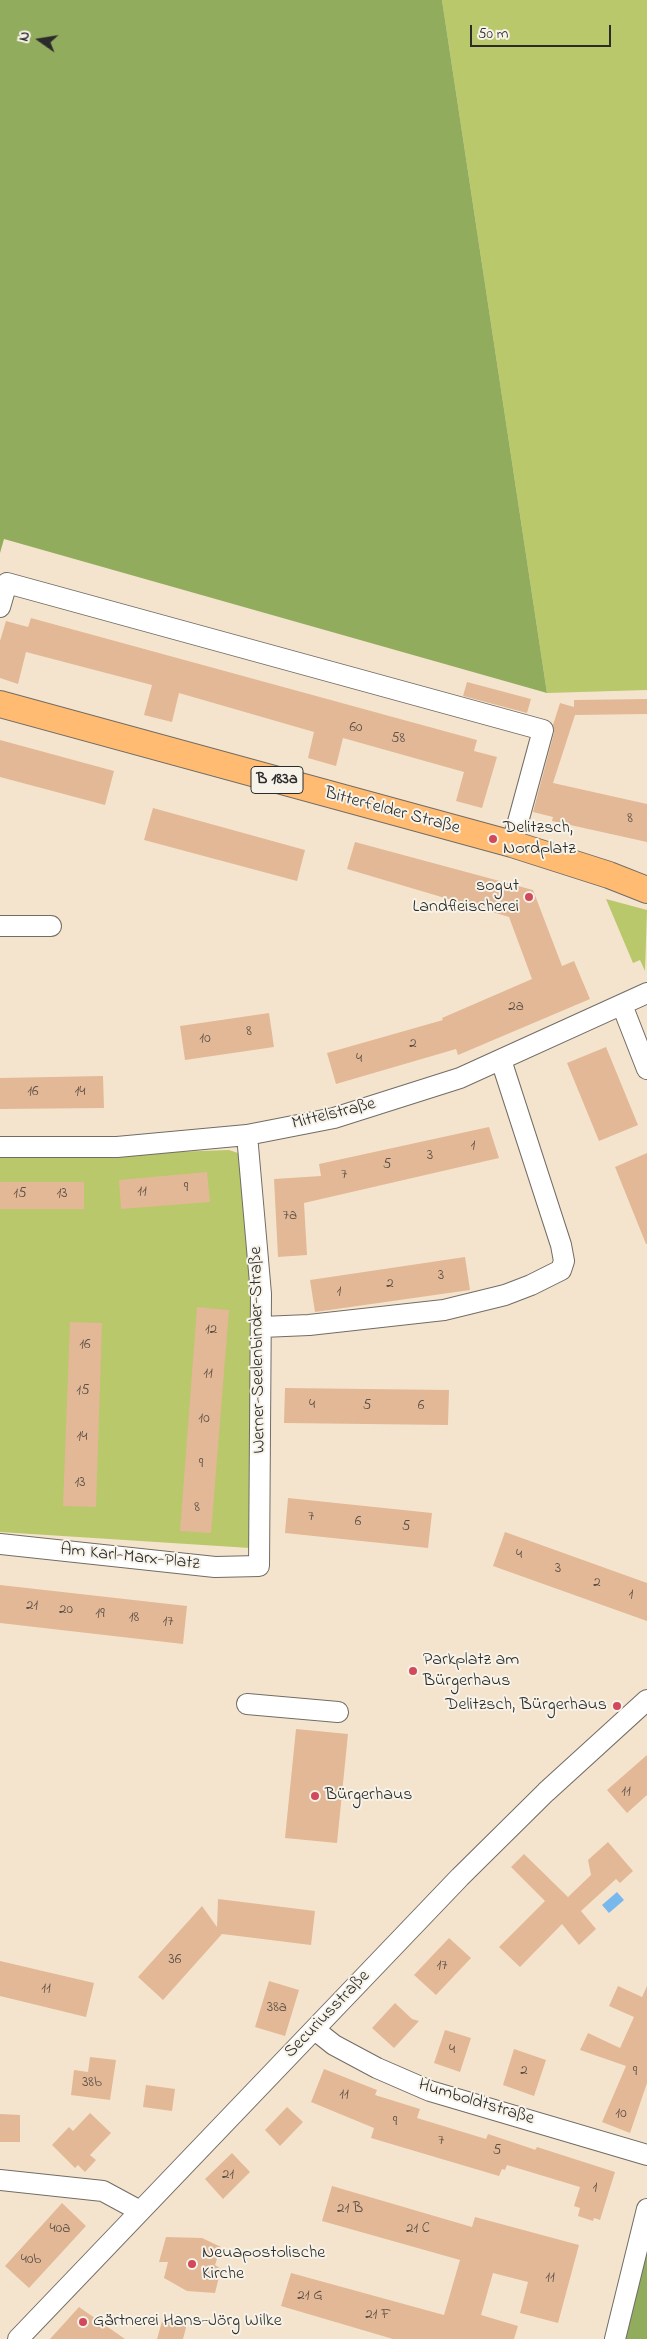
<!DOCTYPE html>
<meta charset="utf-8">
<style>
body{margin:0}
#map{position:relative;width:647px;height:2339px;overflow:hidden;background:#f5e4cd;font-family:"Indie Flower",sans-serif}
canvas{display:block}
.north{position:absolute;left:15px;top:15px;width:50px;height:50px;-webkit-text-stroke:4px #f7f3e8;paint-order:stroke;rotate:283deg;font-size:14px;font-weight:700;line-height:20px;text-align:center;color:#2b2b2b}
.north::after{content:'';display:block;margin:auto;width:18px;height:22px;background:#2b2b2b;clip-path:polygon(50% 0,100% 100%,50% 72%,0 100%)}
.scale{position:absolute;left:470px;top:25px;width:141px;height:22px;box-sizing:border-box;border:2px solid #2b2b2b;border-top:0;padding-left:6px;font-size:15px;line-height:18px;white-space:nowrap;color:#2b2b2b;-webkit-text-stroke:4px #f7f3e8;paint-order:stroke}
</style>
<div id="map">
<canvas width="647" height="2339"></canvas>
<div class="north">N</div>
<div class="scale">50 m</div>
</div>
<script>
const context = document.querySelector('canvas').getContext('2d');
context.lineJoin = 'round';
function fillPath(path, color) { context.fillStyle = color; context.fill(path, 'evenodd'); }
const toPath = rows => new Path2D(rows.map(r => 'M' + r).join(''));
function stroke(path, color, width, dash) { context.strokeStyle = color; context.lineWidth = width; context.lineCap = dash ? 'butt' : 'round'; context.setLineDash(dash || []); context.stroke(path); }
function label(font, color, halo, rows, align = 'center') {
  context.font = font + ' "Indie Flower",sans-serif'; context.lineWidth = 4; context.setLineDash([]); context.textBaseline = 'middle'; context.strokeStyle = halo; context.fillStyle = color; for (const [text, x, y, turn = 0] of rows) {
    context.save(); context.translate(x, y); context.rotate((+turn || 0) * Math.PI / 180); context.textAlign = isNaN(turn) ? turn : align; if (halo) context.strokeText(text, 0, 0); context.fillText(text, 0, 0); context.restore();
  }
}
fillPath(toPath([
 [442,0,647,0,647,690,547,693],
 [606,899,647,910,645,971,640,960,633,963],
 [229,1150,238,1153,241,1159,252,1298,250,1548,0,1532,0,1158]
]), '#b8c86a');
fillPath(toPath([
 [0,0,442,0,547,693,4,539,0,553],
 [647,2248,647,2339,615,2339]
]), '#92ac5e');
fillPath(toPath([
 [617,1892,624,1900,609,1913,602,1905]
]), '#79b8ed');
fillPath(toPath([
 [31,618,477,740,474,751,497,757,482,808,456,801,464,772,343,738,336,766,308,758,314,732,179,693,172,722,144,715,152,685,26,652,18,684,0,678,0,641,6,621,28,627],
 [467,682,531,699,527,713,463,696],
 [647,699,647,714,575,715,553,783,647,804,647,842,552,821,553,817,533,812,554,733,553,725,560,703,574,707,574,700],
 [0,740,114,771,105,805,0,777],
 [153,808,305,850,297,881,144,840],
 [355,842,533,890,562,966,574,961,590,999,458,1055,456,1049,336,1084,327,1053,443,1020,442,1018,532,979,509,917,347,869],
 [269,1013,274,1047,185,1060,180,1026],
 [606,1047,638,1125,599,1141,567,1063],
 [103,1076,104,1108,0,1109,0,1078],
 [489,1127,499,1158,304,1203,307,1255,278,1257,274,1179,321,1176,319,1164],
 [647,1153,647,1244,646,1244,615,1167],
 [207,1172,210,1202,121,1209,119,1180],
 [0,1182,84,1182,84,1209,0,1209],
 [465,1257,470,1290,315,1312,310,1280],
 [197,1307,229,1310,211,1533,180,1531],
 [70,1322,102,1323,96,1507,63,1506],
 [285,1388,449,1390,448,1425,284,1423],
 [288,1498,432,1513,428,1548,285,1533],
 [505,1532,647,1583,647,1621,493,1566],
 [0,1585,187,1606,183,1644,0,1623],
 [296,1729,348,1734,337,1843,285,1838],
 [647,1755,647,1795,627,1813,607,1790],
 [608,1842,633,1871,620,1883,616,1879,581,1911,596,1929,579,1945,562,1924,520,1967,499,1947,545,1901,511,1867,524,1854,568,1897,591,1875,588,1860],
 [218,1899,315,1911,311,1945,222,1934,163,2000,138,1977,202,1906,217,1927],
 [449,1938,471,1958,436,1995,414,1975],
 [0,1961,94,1983,86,2017,0,1996],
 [269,1981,299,1990,285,2036,255,2027],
 [618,1986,642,1997,647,1986,647,2083,630,2133,602,2122,626,2066,580,2050,588,2033,620,2048,634,2017,609,2006],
 [395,2003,412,2019,419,2021,394,2048,372,2028],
 [445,2030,471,2038,460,2072,434,2063],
 [514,2049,546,2060,534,2096,503,2085],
 [90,2057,116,2060,110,2100,71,2095,74,2070,88,2072],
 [324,2069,377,2090,375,2095,420,2109,417,2118,486,2139,488,2134,533,2149,535,2150,537,2147,615,2172,600,2220,594,2218,593,2221,578,2216,580,2208,574,2206,580,2187,507,2165,505,2170,502,2169,499,2176,371,2138,374,2128,311,2102],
 [146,2085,175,2089,172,2111,143,2107],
 [287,2107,303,2122,280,2146,265,2130],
 [90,2113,111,2133,90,2155,96,2160,85,2172,78,2165,75,2168,52,2145,69,2127,73,2131],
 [0,2114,20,2115,20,2142,0,2142],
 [232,2153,250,2172,223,2199,205,2179],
 [332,2186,472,2227,475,2217,579,2245,558,2323,520,2313,528,2282,493,2273,481,2315,518,2326,514,2339,393,2339,281,2306,291,2273,444,2315,460,2260,322,2221],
 [62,2203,86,2226,29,2288,5,2266],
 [166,2237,202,2238,221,2247,215,2265,221,2269,215,2293,187,2291,164,2278,168,2262,159,2262],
 [79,2307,125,2339,50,2339],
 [163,2318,187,2324,183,2339,157,2339]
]), '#e3b896');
const minor = toPath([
 [0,607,7,583,543,730,512,844],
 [0,926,51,926],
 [622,1005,647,1069],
 [0,1147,117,1147,247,1135,334,1118,460,1078,647,993],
 [262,1327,309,1325,444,1310,505,1295,531,1285,561,1270,564,1261,561,1245,501,1060],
 [0,1544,215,1567,259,1566,261,1294,247,1135],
 [247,1704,338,1712],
 [315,2030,334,2045,377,2068,430,2091,647,2155],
 [0,2180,103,2191,140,2211],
 [18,2339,460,1877,546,1792,647,1700],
 [615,2339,647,2209]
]);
const major = toPath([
 [0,704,512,844,609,875,647,890]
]);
stroke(minor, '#726c64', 22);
stroke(major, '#726c64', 28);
stroke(minor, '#fff', 20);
stroke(major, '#ffbb71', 26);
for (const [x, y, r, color] of [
 [493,839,5,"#d1495b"],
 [529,897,5,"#d1495b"],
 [413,1671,5,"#d1495b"],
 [617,1706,5,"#d1495b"],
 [315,1796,5,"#d1495b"],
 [192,2264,5,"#d1495b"],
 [83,2322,5,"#d1495b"]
]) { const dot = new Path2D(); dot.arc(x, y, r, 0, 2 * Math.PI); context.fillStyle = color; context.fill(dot); stroke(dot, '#f7f3e8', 2); }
label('15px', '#594e46', null, [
 ["60",356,729],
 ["58",398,740],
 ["8",630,820],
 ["2a",516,1008],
 ["8",249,1033],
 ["10",205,1040],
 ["2",413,1045],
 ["4",359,1060],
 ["16",33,1093],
 ["14",80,1093],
 ["1",473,1147],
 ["3",430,1157],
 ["5",387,1166],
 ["7",344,1176],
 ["9",186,1189],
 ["11",142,1193],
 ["15",20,1195],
 ["13",62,1195],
 ["7a",290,1217],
 ["3",441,1277],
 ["2",390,1285],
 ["1",339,1293],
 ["12",211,1331],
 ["16",85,1346],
 ["11",208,1375],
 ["15",83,1392],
 ["4",312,1406],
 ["5",367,1407],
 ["6",421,1407],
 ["10",204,1420],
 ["14",82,1438],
 ["9",201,1465],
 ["13",80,1484],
 ["8",197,1509],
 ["7",311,1518],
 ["6",358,1523],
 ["5",406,1528],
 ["4",519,1556],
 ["3",558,1570],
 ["2",597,1584],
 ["1",631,1596],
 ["21",32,1607],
 ["20",66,1611],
 ["19",100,1615],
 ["18",134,1619],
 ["17",168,1623],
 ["11",626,1793],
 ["36",175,1961],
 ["17",442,1967],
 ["11",46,1990],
 ["38a",277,2009],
 ["4",452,2051],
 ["2",524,2072],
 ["9",635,2073],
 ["38b",92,2084],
 ["11",344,2096],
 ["10",621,2115],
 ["9",395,2123],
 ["7",441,2142],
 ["5",497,2152],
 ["21",228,2176],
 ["1",595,2189],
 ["21 B",350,2210],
 ["40a",60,2230],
 ["21 C",418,2230],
 ["40b",31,2261],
 ["11",550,2279],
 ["21 G",310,2297],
 ["21 F",378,2316]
]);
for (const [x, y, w] of [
 [277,780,52]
]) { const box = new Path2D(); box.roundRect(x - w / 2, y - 13.5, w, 27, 4); context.fillStyle = '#f7f3e8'; context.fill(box); stroke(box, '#2b2b2b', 1); }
label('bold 16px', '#2b2b2b', null, [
 ["B 183a",277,780]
]);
label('18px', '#2b2b2b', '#f7f3e8', [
 ["Bitterfelder Straße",392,812,15],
 ["Mittelstraße",334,1115,-14],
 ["Werner-Seelenbinder-Straße",259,1350,-91],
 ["Am Karl-Marx-Platz",130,1558,6],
 ["Securiusstraße",328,2015,-46],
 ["Humboldtstraße",476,2103,17]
]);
label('18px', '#2b2b2b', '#f7f3e8', [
 ["Delitzsch,",503,829],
 ["Nordplatz",503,850],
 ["sogut",519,887,"right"],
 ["Landfleischerei",519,908,"right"],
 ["Parkplatz am",423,1661],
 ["Bürgerhaus",423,1682],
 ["Delitzsch, Bürgerhaus",607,1706,"right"],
 ["Bürgerhaus",325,1796],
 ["Neuapostolische",202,2254],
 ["Kirche",202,2275],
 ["Gärtnerei Hans-Jörg Wilke",93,2322]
], 'left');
</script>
